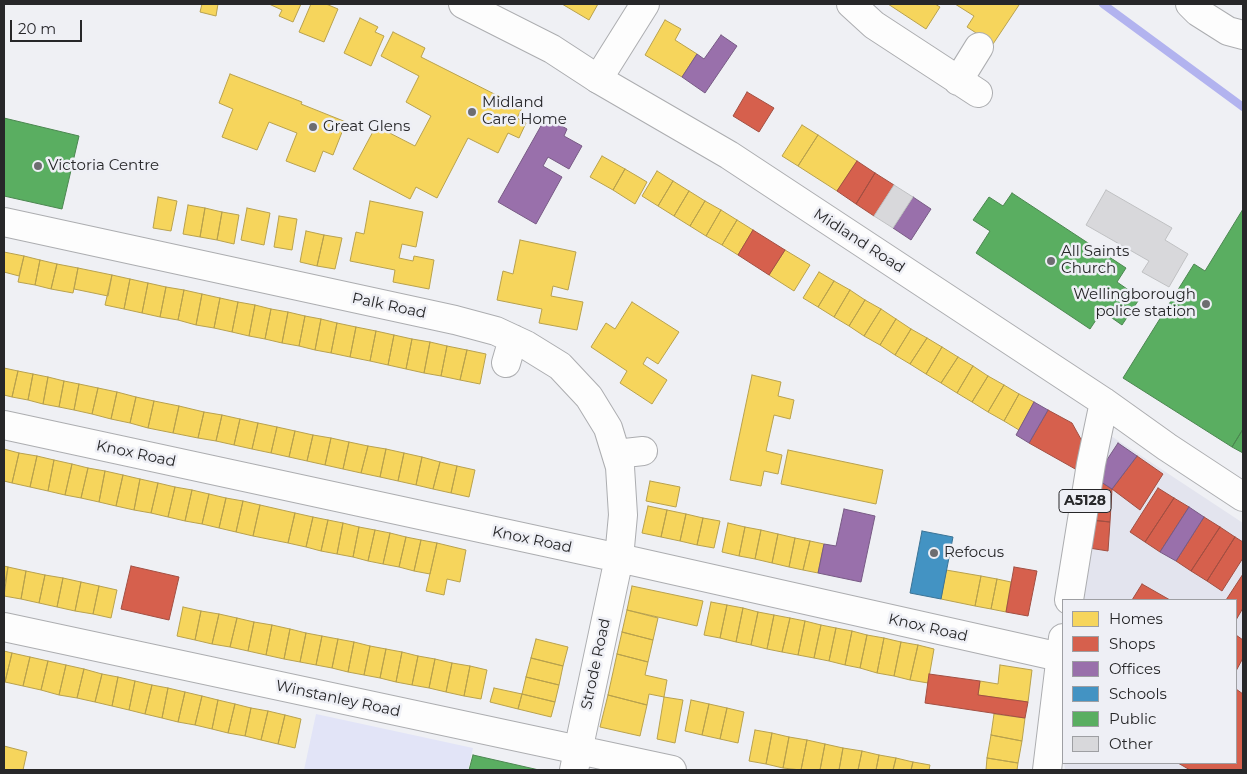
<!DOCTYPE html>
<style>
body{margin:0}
#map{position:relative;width:1247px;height:774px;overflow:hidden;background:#eff0f4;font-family:Montserrat,sans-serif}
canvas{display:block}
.frame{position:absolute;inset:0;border:5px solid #272729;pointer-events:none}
.legend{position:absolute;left:1062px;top:599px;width:175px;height:165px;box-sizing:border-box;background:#eeeff5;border:1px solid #9e9fa3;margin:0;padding:6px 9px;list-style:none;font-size:15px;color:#272729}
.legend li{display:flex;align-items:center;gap:10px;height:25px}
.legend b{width:25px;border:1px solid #9e9fa3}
.scale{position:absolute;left:10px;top:20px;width:72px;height:22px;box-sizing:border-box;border:2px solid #272729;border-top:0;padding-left:6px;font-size:15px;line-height:18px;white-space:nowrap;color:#272729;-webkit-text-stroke:4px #eeeff5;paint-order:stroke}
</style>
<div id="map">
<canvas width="1247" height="774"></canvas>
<div class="frame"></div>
<ul class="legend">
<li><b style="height:14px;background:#f6d55c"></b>Homes</li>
<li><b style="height:14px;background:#d6604d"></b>Shops</li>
<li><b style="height:14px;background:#9970ab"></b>Offices</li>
<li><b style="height:14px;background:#4393c3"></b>Schools</li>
<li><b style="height:14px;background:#5aae61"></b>Public</li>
<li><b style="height:14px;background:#d8d8db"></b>Other</li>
</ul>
<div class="scale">20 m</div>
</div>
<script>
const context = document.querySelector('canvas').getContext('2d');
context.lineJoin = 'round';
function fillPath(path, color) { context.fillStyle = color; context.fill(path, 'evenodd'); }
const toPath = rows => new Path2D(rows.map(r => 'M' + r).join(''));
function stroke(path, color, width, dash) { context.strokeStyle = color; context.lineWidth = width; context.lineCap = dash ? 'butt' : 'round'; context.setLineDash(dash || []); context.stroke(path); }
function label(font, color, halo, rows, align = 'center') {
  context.font = font + ' Montserrat,sans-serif'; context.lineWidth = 5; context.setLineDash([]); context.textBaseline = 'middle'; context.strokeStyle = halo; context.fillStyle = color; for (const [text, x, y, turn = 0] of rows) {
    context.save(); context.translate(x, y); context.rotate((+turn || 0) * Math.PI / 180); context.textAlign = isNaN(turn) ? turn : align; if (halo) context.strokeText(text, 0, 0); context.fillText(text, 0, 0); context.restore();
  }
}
fillPath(toPath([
 [1105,432,1243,523,1243,770,1065,770,1064,763,1236,763,1236,600,1081,600]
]), '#e3e4ee');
fillPath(toPath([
 [316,714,473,748,468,770,304,770]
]), '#e2e4f7');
const homes = toPath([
 [202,4,218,4,216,16,200,12,202,4],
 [269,4,301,4,293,22,279,16,282,10,269,4],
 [311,4,326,4,338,9,324,42,299,32,311,4],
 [562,4,598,4,589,20,562,4],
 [888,4,935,4,940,7,926,29,888,4],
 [955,4,1018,4,1019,5,993,44,967,27,974,16,955,4],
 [360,18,378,27,375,32,384,36,371,66,344,53,360,18],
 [665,20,681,29,675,40,697,54,682,77,645,55,665,20],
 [393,32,425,48,421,57,522,108,517,118,526,123,519,138,508,133,498,153,468,138,437,198,416,187,410,199,353,169,376,126,415,146,431,116,406,102,419,76,381,56,393,32],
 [230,74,302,102,301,104,346,122,333,155,323,151,315,172,286,161,297,133,269,122,257,150,222,137,233,109,219,103,230,74],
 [802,125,818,135,798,166,782,156,802,125],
 [818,135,857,161,837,191,798,166,818,135],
 [602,156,625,169,613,190,590,177,602,156],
 [625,169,647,182,635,204,613,190,625,169],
 [657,171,673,181,658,206,642,196,657,171],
 [673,181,689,191,674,216,658,206,673,181],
 [689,191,705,201,690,226,674,216,689,191],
 [158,197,177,201,171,231,153,228,158,197],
 [370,201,423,212,416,247,402,244,399,258,413,261,414,256,434,260,429,289,393,282,395,270,350,261,356,232,364,234,370,201],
 [705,201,721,210,706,236,690,226,705,201],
 [188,205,205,208,200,237,183,234,188,205],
 [205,208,222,212,217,240,200,237,205,208],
 [247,208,270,213,264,245,241,240,247,208],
 [721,210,737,220,722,245,706,236,721,210],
 [222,212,239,215,234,244,217,240,222,212],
 [279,216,297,219,292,250,274,247,279,216],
 [737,220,753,230,738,255,722,245,737,220],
 [306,231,324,235,317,266,300,262,306,231],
 [324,235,342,238,335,269,317,266,324,235],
 [520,240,576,252,568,290,553,286,551,296,583,302,577,330,539,323,542,309,497,300,503,271,513,274,520,240],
 [785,250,810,265,794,291,769,275,785,250],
 [4,252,24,256,19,276,4,272,4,252],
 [24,256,40,260,35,285,18,282,24,256],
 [40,260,57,264,51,289,35,285,40,260],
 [57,264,78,268,73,293,51,289,57,264],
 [78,268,112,275,108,296,74,289,78,268],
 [819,272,834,281,818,307,803,298,819,272],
 [112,275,130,279,124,309,105,305,112,275],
 [130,279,148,283,142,313,124,309,130,279],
 [834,281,850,290,834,317,818,307,834,281],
 [148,283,166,287,160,317,142,313,148,283],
 [166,287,184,290,178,320,160,317,166,287],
 [184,290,202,294,196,325,178,320,184,290],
 [850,290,865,300,849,326,834,317,850,290],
 [202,294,220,298,214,328,196,325,202,294],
 [220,298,238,302,232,332,214,328,220,298],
 [865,300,881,309,864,336,849,326,865,300],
 [238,302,255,305,249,336,232,332,238,302],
 [632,302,679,332,658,364,647,357,643,364,667,380,652,404,620,383,627,371,591,347,606,323,615,329,632,302],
 [255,305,271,309,265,339,249,336,255,305],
 [271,309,288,312,282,343,265,339,271,309],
 [881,309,896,319,880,345,864,336,881,309],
 [288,312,305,316,299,346,282,343,288,312],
 [305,316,321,319,315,350,299,346,305,316],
 [321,319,337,323,331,353,315,350,321,319],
 [896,319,911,329,895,355,880,345,896,319],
 [337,323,356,327,350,357,331,353,337,323],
 [356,327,376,331,370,361,350,357,356,327],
 [911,329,927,338,910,364,895,355,911,329],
 [376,331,394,335,388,365,370,361,376,331],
 [394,335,412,339,406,369,388,365,394,335],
 [927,338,942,347,926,374,910,364,927,338],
 [412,339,430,342,424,373,406,369,412,339],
 [430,342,447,346,441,376,424,373,430,342],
 [447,346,467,350,460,380,441,376,447,346],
 [942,347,958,357,941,383,926,374,942,347],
 [467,350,486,354,480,384,460,380,467,350],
 [958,357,973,366,957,393,941,383,958,357],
 [973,366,988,376,972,402,957,393,973,366],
 [4,368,18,371,12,397,4,395,4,368],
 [18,371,33,374,28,400,12,397,18,371],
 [33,374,48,377,43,404,28,400,33,374],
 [752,375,781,382,778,396,794,400,790,419,774,415,766,451,782,455,778,474,764,471,761,486,730,480,752,375],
 [988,376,1004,385,988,412,972,402,988,376],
 [48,377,64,381,59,407,43,404,48,377],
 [64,381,79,384,74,410,59,407,64,381],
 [79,384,98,388,92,414,74,410,79,384],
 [1004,385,1019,394,1004,421,988,412,1004,385],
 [98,388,117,392,111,419,92,414,98,388],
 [117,392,136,397,130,423,111,419,117,392],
 [1019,394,1034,402,1019,430,1004,421,1019,394],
 [136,397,154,401,148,428,130,423,136,397],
 [154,401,179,406,173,433,148,428,154,401],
 [179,406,204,412,198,438,173,433,179,406],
 [204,412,222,415,216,441,198,438,204,412],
 [222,415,240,419,234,445,216,441,222,415],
 [240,419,258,423,252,449,234,445,240,419],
 [258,423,277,427,271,453,252,449,258,423],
 [277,427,295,431,289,457,271,453,277,427],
 [295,431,313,435,307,461,289,457,295,431],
 [313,435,331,438,325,465,307,461,313,435],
 [331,438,349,442,343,469,325,465,331,438],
 [349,442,368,446,361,473,343,469,349,442],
 [368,446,386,449,380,477,361,473,368,446],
 [4,449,19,453,12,483,4,481,4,449],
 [386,449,404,453,398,481,380,477,386,449],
 [788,450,883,470,876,504,781,484,788,450],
 [19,453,37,456,30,487,12,483,19,453],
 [404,453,422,457,416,485,398,481,404,453],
 [37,456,54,460,48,491,30,487,37,456],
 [422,457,440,462,433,489,416,485,422,457],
 [54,460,72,464,65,495,48,491,54,460],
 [440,462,457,466,451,493,433,489,440,462],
 [72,464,88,468,81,498,65,495,72,464],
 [457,466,475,470,469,497,451,493,457,466],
 [88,468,105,471,99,502,81,498,88,468],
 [105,471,123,475,116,506,99,502,105,471],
 [123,475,140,479,134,510,116,506,123,475],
 [140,479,158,483,151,513,134,510,140,479],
 [650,481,680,487,676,507,646,501,650,481],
 [158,483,175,487,168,517,151,513,158,483],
 [175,487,192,490,185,521,168,517,175,487],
 [192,490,209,494,202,524,185,521,192,490],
 [209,494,226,498,219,528,202,524,209,494],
 [226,498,243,501,236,532,219,528,226,498],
 [243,501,260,505,253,536,236,532,243,501],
 [260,505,295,513,288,543,253,536,260,505],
 [648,506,667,510,661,537,642,533,648,506],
 [667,510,686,514,680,541,661,537,667,510],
 [295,513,313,517,306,547,288,543,295,513],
 [686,514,703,518,697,545,680,541,686,514],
 [313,517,328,520,321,551,306,547,313,517],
 [703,518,720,521,714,548,697,545,703,518],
 [328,520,343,523,337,554,321,551,328,520],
 [343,523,359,527,353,557,337,554,343,523],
 [728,523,745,527,739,556,722,552,728,523],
 [359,527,375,530,368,561,353,557,359,527],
 [745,527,761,530,755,559,739,556,745,527],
 [375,530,390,533,383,564,368,561,375,530],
 [761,530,778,534,772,563,755,559,761,530],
 [390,533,406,537,399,567,383,564,390,533],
 [778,534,795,538,789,567,772,563,778,534],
 [406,537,421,540,414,571,399,567,406,537],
 [795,538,810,541,803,570,789,567,795,538],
 [421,540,437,543,430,574,414,571,421,540],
 [810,541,824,544,818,573,803,570,810,541],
 [437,543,466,550,460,582,447,579,444,595,426,591,437,543],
 [4,566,8,567,4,588,4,566],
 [8,567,26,571,21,599,4,596,8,567],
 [946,570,981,576,975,606,941,599,946,570],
 [26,571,45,575,39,603,21,599,26,571],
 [45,575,63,578,57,607,39,603,45,575],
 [981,576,997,579,991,609,975,606,981,576],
 [63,578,81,582,75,611,57,607,63,578],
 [997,579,1011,582,1006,612,991,609,997,579],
 [81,582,99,586,93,614,75,611,81,582],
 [99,586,117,590,111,618,93,614,99,586],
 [632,586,703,601,697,626,627,610,632,586],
 [711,602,727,605,720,638,704,635,711,602],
 [727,605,743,608,736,642,720,638,727,605],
 [183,607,201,611,195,640,177,636,183,607],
 [743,608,758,612,751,645,736,642,743,608],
 [627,610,658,618,653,640,622,632,627,610],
 [201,611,219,614,212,644,195,640,201,611],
 [758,612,774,615,767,649,751,645,758,612],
 [219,614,237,618,230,647,212,644,219,614],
 [774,615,790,618,782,652,767,649,774,615],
 [237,618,254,622,248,651,230,647,237,618],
 [790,618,805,621,798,655,782,652,790,618],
 [805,621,821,625,814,658,798,655,805,621],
 [254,622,272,625,266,655,248,651,254,622],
 [272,625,290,629,284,659,266,655,272,625],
 [821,625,836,628,829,661,814,658,821,625],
 [836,628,852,631,845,665,829,661,836,628],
 [290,629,306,633,300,662,284,659,290,629],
 [852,631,867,635,860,668,845,665,852,631],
 [622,632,653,640,648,662,617,654,622,632],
 [306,633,322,636,316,665,300,662,306,633],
 [867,635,884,638,877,673,860,668,867,635],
 [322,636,338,639,332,668,316,665,322,636],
 [884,638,901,642,894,676,877,673,884,638],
 [338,639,354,642,348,672,332,668,338,639],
 [536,639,568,647,563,666,531,658,536,639],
 [354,642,370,646,364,675,348,672,354,642],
 [901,642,918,645,910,680,894,676,901,642],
 [918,645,934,649,928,683,910,680,918,645],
 [370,646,386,649,380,678,364,675,370,646],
 [386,649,402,652,396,682,380,678,386,649],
 [4,651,12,653,5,682,4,682,4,651],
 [402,652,418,656,412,685,396,682,402,652],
 [12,653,30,657,23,686,5,682,12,653],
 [617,654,648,662,645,675,667,680,664,697,649,694,647,705,608,695,617,654],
 [418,656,435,659,429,688,412,685,418,656],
 [30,657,48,661,41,690,23,686,30,657],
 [531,658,563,666,559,685,526,677,531,658],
 [435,659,452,663,446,692,429,688,435,659],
 [48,661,66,665,59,695,41,690,48,661],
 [452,663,470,666,464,696,446,692,452,663],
 [66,665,84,669,77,698,59,695,66,665],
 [1000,665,1032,670,1028,702,978,695,980,681,998,684,1000,665],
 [470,666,487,670,481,699,464,696,470,666],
 [84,669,102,674,95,702,77,698,84,669],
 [102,674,118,677,112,706,95,702,102,674],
 [118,677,135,681,129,710,112,706,118,677],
 [526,677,559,685,555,702,522,694,526,677],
 [135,681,152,685,145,714,129,710,135,681],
 [152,685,168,688,162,718,145,714,152,685],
 [168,688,185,692,178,722,162,718,168,688],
 [494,688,522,694,518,709,490,702,494,688],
 [185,692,202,696,195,725,178,722,185,692],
 [522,694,555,702,551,717,518,709,522,694],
 [608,695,647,705,640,736,600,727,608,695],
 [202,696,218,700,212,729,195,725,202,696],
 [664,697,683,700,675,743,657,739,664,697],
 [218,700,235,704,228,733,212,729,218,700],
 [691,700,709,704,702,735,685,731,691,700],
 [235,704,251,708,245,736,228,733,235,704],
 [709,704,727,708,720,739,702,735,709,704],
 [251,708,268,711,261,740,245,736,251,708],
 [727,708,744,712,738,743,720,739,727,708],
 [268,711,285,715,278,744,261,740,268,711],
 [994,714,1025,718,1022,741,991,735,994,714],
 [285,715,301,719,295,748,278,744,285,715],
 [755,730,772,733,766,764,749,761,755,730],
 [772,733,789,737,783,768,766,764,772,733],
 [991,735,1022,741,1018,763,987,758,991,735],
 [789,737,807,740,801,770,783,768,789,737],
 [807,740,825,744,820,770,801,770,807,740],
 [825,744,843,748,839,770,820,770,825,744],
 [4,746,27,752,23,770,4,770,4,746],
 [843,748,862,751,858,770,839,770,843,748],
 [862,751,879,755,876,770,858,770,862,751],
 [879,755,896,758,893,770,876,770,879,755],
 [896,758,913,762,911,770,893,770,896,758],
 [987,758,1018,763,1017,770,986,770,987,758],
 [913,762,930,765,929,770,911,770,913,762]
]);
fillPath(homes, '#f6d55c');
stroke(homes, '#b8a14d', 1);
const shops = toPath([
 [747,92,774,108,759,132,733,116,747,92],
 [857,161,875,173,856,204,837,191,857,161],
 [875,173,894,185,874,216,856,204,875,173],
 [753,230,785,250,769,275,738,255,753,230],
 [1048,410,1072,423,1082,441,1077,470,1029,443,1048,410],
 [1137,456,1163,474,1140,510,1112,489,1137,456],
 [1095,478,1112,489,1110,522,1091,520,1095,478],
 [1158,488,1174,498,1145,542,1130,532,1158,488],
 [1174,498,1189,507,1160,552,1145,542,1174,498],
 [1204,517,1220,527,1191,571,1176,561,1204,517],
 [1091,520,1110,522,1108,551,1089,548,1091,520],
 [1220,527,1235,537,1207,581,1191,571,1220,527],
 [1235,537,1243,542,1243,558,1222,591,1207,581,1235,537],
 [131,566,179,577,169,620,121,609,131,566],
 [1014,567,1037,571,1028,616,1006,612,1014,567],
 [1243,574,1243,608,1236,620,1236,600,1226,600,1243,574],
 [1142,584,1170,600,1132,600,1142,584],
 [1236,635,1243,640,1243,658,1236,671,1236,635],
 [929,674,980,681,978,695,1028,702,1025,718,925,703,929,674],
 [1236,689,1243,694,1243,770,1190,770,1178,763,1236,763,1236,689]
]);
fillPath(shops, '#d6604d');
stroke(shops, '#a24f42', 1);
const offices = toPath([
 [721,35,737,46,705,93,682,77,697,54,704,59,721,35],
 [546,117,567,129,564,136,582,146,569,169,548,157,543,166,562,177,536,224,498,202,546,117],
 [913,197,931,209,911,240,893,228,913,197],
 [1034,402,1048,410,1029,443,1016,435,1034,402],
 [1118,443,1137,456,1112,489,1095,478,1118,443],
 [1189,507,1204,517,1176,561,1160,552,1189,507],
 [844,509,875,516,861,582,818,573,824,544,836,546,844,509]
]);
fillPath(offices, '#9970ab');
stroke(offices, '#775a84', 1);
const schools = toPath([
 [922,531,953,537,941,599,910,593,922,531]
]);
fillPath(schools, '#4393c3');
stroke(schools, '#3b7395', 1);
const public = toPath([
 [4,118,79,136,62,209,4,196,4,118],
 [1012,193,1126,268,1117,282,1140,298,1122,325,1102,311,1090,329,976,253,990,231,973,220,989,197,1003,206,1012,193],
 [1243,209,1243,429,1232,447,1123,378,1194,264,1205,271,1243,209],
 [1243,429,1243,453,1232,447,1243,429],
 [473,755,539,770,469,770,473,755]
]);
fillPath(public, '#5aae61');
stroke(public, '#4b8650', 1);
stroke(toPath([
 [1103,4,1243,107]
]), '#b2b3ef', 8);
const building = toPath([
 [894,185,913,197,893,228,874,216,894,185],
 [1106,190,1172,228,1165,240,1188,254,1169,287,1142,272,1149,261,1086,225,1106,190]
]);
fillPath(building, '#d8d8db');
stroke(building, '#bfc0c2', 1);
const minor = toPath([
 [851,4,874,25,978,93],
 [1190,4,1198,12,1228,31,1243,35],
 [598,79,645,4],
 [958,81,979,47],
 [4,222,455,320,496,331,526,345,560,366,589,397,608,428,620,467,623,515,619,558,574,770],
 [506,363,513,339],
 [4,425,619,558,1060,657],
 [616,454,643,451],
 [4,627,672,770]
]);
const major = toPath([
 [463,4,552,49,598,79,729,155,1104,402,1167,447,1243,497],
 [1069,600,1091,464,1104,402],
 [1047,770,1063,638]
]);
stroke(minor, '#acadb0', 30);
stroke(major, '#acadb0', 30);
stroke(minor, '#fdfdfd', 28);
stroke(major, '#fdfdfd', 28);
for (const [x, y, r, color] of [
 [472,112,5,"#6d6d70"],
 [313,127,5,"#6d6d70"],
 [38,166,5,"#6d6d70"],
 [1051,261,5,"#6d6d70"],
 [1206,304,5,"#6d6d70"],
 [934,553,5,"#6d6d70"]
]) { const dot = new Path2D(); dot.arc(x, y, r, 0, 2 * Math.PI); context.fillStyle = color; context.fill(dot); stroke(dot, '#eeeff5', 2); }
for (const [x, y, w] of [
 [1085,501,52]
]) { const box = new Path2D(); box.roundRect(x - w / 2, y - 11.5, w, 23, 4); context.fillStyle = '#eeeff5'; context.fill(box); stroke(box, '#272729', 1); }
label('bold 14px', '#272729', null, [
 ["A5128",1085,501]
]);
label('15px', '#272729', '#eeeff5', [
 ["Midland",482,103],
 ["Care Home",482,120],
 ["Great Glens",323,127],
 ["Victoria Centre",48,166],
 ["All Saints",1061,252],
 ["Church",1061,269],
 ["Wellingborough",1196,295,"right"],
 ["police station",1196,312,"right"],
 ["Refocus",944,553]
], 'left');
label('15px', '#272729', '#eeeff5', [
 ["Midland Road",859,241,33],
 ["Palk Road",389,306,12],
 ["Knox Road",136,454,12],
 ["Knox Road",532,540,12],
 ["Knox Road",928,628,13],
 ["Strode Road",596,664,-78],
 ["Winstanley Road",338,699,12]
]);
</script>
